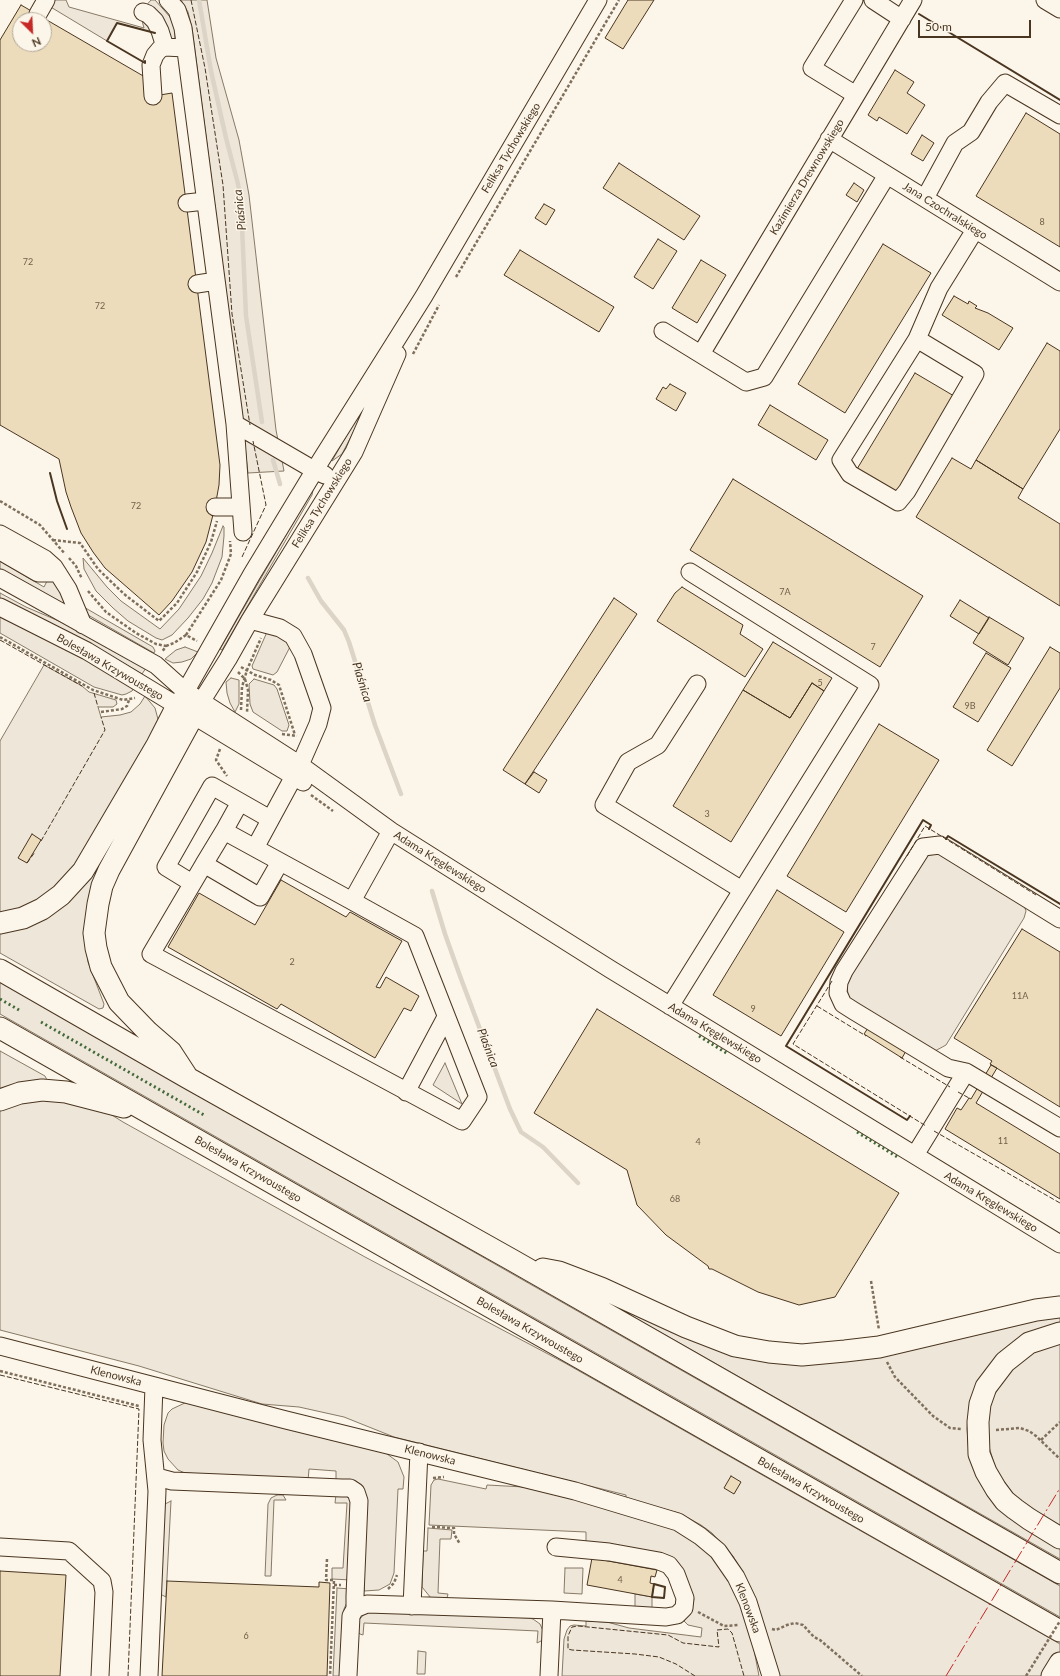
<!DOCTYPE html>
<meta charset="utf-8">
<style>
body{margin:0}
#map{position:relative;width:1060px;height:1676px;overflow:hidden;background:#fbf6e9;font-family:Lato,sans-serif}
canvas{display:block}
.north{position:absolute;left:12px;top:12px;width:40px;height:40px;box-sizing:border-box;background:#fbf6e9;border:1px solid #b4a999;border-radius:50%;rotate:156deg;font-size:11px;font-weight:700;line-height:16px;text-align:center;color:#4a3520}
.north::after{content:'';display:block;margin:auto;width:14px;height:18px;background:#c62828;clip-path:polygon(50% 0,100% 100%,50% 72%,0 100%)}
.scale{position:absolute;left:918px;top:20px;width:113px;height:18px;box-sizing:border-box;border:2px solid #4a3520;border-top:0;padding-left:5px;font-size:12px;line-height:14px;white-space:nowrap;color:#4a3520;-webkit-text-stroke:3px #fbf6e9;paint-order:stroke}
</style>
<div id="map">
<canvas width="1060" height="1676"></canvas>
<div class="north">N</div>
<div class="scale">50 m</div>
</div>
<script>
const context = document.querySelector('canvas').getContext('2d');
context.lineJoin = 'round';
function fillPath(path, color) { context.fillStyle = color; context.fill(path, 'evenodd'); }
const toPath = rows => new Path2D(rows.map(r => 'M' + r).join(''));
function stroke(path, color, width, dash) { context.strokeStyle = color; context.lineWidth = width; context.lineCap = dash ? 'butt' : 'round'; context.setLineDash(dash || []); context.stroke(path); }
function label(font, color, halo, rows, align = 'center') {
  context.font = font + ' Lato,sans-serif'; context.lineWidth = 3; context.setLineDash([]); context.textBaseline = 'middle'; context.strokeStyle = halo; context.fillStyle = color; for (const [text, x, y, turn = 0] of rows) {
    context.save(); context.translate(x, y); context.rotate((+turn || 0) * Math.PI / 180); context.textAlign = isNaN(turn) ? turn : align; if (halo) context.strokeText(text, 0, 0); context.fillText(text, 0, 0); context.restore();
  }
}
const green = toPath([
 [54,0,66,0,69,7,144,28,141,17,155,33,117,23,107,41,49,6,54,0],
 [151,0,155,0,170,17,175,29,175,41,172,41,144,8,151,0],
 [181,0,207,0,216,58,239,140,249,195,276,430,284,471,248,473,231,330,192,28,188,12,181,0],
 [369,396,357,425,342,454,332,461,369,396],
 [312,490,313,490,312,495,222,650,220,649,312,490],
 [223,526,224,527,224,536,222,557,212,583,203,599,188,618,172,635,162,640,156,638,128,621,113,608,96,591,84,569,83,558,107,587,121,601,160,629,179,609,201,576,212,553,223,526],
 [0,561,44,587,49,577,56,582,68,610,0,572,0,561],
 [0,593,26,607,87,633,146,668,142,674,82,639,22,610,0,598,0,593],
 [82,606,153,647,155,651,154,653,88,615,82,606],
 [0,617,74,653,134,688,132,691,126,694,122,695,94,687,0,633,0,617],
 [267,632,275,634,291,645,277,672,273,675,253,669,252,666,267,632],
 [185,647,198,652,191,659,182,662,173,663,165,659,176,650,185,647],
 [44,665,82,686,89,692,116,700,117,704,113,707,98,707,101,717,120,715,131,712,140,704,145,696,155,708,159,723,86,855,44,900,0,916,0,741,44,665],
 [231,678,239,680,239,704,235,712,230,703,227,693,226,682,231,678],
 [254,679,274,685,277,689,289,725,287,731,282,731,253,712,250,704,249,684,254,679],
 [174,727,85,938,88,962,104,1004,103,1008,99,1009,0,953,0,930,43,917,174,727],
 [939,854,1023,903,1026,911,1024,918,946,1045,935,1051,856,1007,848,996,847,983,849,974,928,855,939,854],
 [0,982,1060,1586,1060,1617,0,1014,0,982],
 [0,1051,45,1076,47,1080,46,1082,0,1093,0,1051],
 [445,1063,462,1104,433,1085,445,1063],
 [52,1097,107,1112,123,1122,365,1257,565,1363,1060,1644,1060,1676,777,1676,742,1571,733,1556,712,1533,701,1525,679,1513,626,1499,626,1495,394,1437,344,1417,299,1407,262,1404,139,1366,0,1330,0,1108,15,1103,52,1097],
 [602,1299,740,1355,1060,1314,1060,1323,1028,1333,1017,1339,1000,1353,968,1417,967,1429,969,1452,1060,1547,1060,1559,602,1299],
 [1060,1343,1060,1528,1025,1505,1013,1494,996,1470,987,1440,989,1411,993,1397,1007,1374,1028,1355,1041,1348,1060,1343],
 [187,1402,383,1451,398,1462,404,1477,403,1489,398,1489,394,1573,390,1584,379,1590,364,1591,363,1496,336,1482,336,1471,309,1469,308,1481,185,1473,178,1470,168,1459,164,1451,163,1443,164,1425,168,1413,172,1409,187,1402],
 [438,1479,486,1489,487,1485,524,1487,655,1519,674,1526,709,1550,735,1589,751,1634,759,1676,562,1676,564,1639,567,1630,570,1626,574,1625,586,1626,586,1621,607,1622,629,1628,701,1637,702,1628,688,1625,684,1621,692,1607,694,1599,671,1557,667,1555,613,1545,586,1544,586,1532,429,1525,431,1485,434,1480,438,1479],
 [277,1495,283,1495,286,1500,274,1500,271,1576,265,1576,268,1504,271,1498,277,1495],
 [336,1495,353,1496,351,1580,332,1579,332,1568,343,1568,347,1503,335,1503,336,1495],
 [171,1501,166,1597,160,1594,164,1506,165,1504,171,1501],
 [428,1528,452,1530,451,1539,440,1539,438,1593,448,1594,447,1598,435,1599,431,1598,422,1587,423,1551,427,1551,428,1528],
 [565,1568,583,1568,582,1594,564,1593,565,1568],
 [337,1588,351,1589,349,1598,344,1609,341,1676,333,1676,337,1588],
 [635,1594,652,1597,652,1609,635,1608,635,1594],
 [371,1610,529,1618,533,1619,540,1624,544,1633,543,1640,537,1643,538,1631,364,1623,363,1635,360,1634,358,1632,359,1620,365,1613,371,1610],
 [418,1651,426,1652,425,1674,417,1674,418,1651]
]);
fillPath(green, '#ede6d9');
stroke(green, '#887966', 1);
stroke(toPath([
 [199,0,211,71,226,138,238,184,241,204,246,316,262,422],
 [273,460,280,484],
 [308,578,321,601,344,630,349,642,375,725,401,794],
 [432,891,445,934,460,976,510,1109,521,1132,543,1147,578,1183]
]), '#dcd4c6', 4.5);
const building = toPath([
 [628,0,654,0,623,49,605,38,628,0],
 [21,5,145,77,148,97,172,93,220,465,219,485,215,507,206,542,192,572,172,601,159,615,105,568,93,552,81,533,71,507,66,492,59,459,0,425,0,40,21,5],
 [20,20,44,20,44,44,20,44,20,20],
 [895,70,914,82,907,93,925,105,907,134,879,117,877,121,868,115,895,70],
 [1026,113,1060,134,1060,247,976,196,1026,113],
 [922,135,934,143,923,161,911,154,922,135],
 [619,163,700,216,684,240,603,188,619,163],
 [854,183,864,190,857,202,846,195,854,183],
 [544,204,555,210,546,225,535,218,544,204],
 [658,239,677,251,653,289,634,277,658,239],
 [883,244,931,273,845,413,798,384,883,244],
 [520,250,614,307,599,332,504,275,520,250],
 [701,260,726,275,697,323,672,308,701,260],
 [954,296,968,304,969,301,977,306,975,308,988,313,1013,328,999,350,942,315,954,296],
 [1047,343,1060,351,1060,429,1023,489,976,460,1047,343],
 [915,373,954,396,896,493,857,469,915,373],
 [670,384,686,393,676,411,656,399,663,387,666,389,670,384],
 [770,405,828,440,816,460,758,425,770,405],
 [952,458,971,469,976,460,1023,489,1018,498,1060,524,1060,606,916,517,952,458],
 [733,479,923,596,880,667,690,550,733,479],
 [682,587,743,625,740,634,763,649,745,677,657,621,675,593,682,587],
 [614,598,637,614,525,784,503,770,614,598],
 [960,600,989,618,979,634,950,616,960,600],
 [989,617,1024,638,1008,665,973,643,989,617],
 [773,642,832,678,824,691,812,683,790,718,743,690,773,642],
 [1050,647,1060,653,1060,688,1012,766,987,750,1050,647],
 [986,653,1011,668,978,722,953,707,986,653],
 [812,683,824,691,731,842,673,806,743,690,790,718,812,683],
 [879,724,939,760,846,912,787,876,879,724],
 [534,772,547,780,539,793,525,784,534,772],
 [32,834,41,840,27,863,18,858,32,834],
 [281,880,346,917,350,912,402,941,376,987,380,988,386,977,419,996,411,1011,404,1008,375,1058,281,1004,277,1009,168,947,199,893,255,925,281,880],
 [777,890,844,932,781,1036,713,995,777,890],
 [1022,929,1060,952,1060,1107,990,1064,992,1061,954,1038,1022,929],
 [597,1009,899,1193,835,1297,799,1305,758,1292,712,1269,709,1269,708,1266,666,1235,637,1205,627,1170,534,1113,597,1009],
 [868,1028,906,1051,902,1058,864,1034,868,1028],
 [991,1065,997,1068,976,1103,1060,1154,1060,1199,945,1129,957,1108,961,1110,969,1098,971,1099,991,1065],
 [731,1476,741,1482,734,1494,724,1488,731,1476],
 [592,1558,657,1570,655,1577,651,1576,650,1583,654,1584,652,1597,587,1585,592,1558],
 [0,1571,66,1575,60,1676,0,1676,0,1571],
 [167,1581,319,1587,319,1582,330,1583,327,1676,162,1676,167,1581]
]);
fillPath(building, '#ecdcbc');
stroke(building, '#4a3520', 1);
const minor = toPath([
 [168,0,177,10,183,28,235,424,243,532],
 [854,0,812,68,856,95],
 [873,0,902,19],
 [1045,0,1060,9],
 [143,12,148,14,155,21,160,31,165,47,185,48],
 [38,14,46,0],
 [153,96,151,65,155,55,160,49,165,47],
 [829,139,1060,282],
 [925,198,955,143,971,132,989,102,1005,83,1060,115],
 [187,203,205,201],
 [197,284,216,281],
 [663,331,746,382,764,377,887,175],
 [917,339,841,460,850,474,898,502,907,491,975,374,917,339,939,288,975,230],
 [701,354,913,0],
 [235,424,314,470,325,475],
 [215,507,241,507],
 [0,534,45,559,54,567,68,589,83,625],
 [0,551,38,573,58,573],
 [0,578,156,665,185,691,300,765,391,831,610,969,1060,1244],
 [0,607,87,651,303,782],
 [250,620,280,628,293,636,303,654,322,708,318,724,300,765,255,848,352,901,391,831],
 [697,684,658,745,628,762,604,805,742,890],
 [180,701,252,574,321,460,424,296,598,0],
 [196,710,228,659,250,620,354,452,397,354],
 [224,831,240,802],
 [280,862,260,897,204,864,151,954,462,1121,478,1097,415,936,352,901],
 [204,864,224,831,255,848],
 [192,883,166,867,212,786,270,819],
 [1060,919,940,845,923,847,844,971,839,982,838,993,843,1004,854,1011,948,1068,966,1072,1060,1128],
 [670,1006,870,685,690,572],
 [406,1092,446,1017],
 [915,1155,966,1072],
 [0,1346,286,1420,575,1491,678,1522,700,1536,718,1551,736,1577,748,1602,771,1676],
 [157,1477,172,1481,342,1488,350,1488,356,1492,359,1501,355,1596,355,1609],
 [0,1547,69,1551,102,1581,104,1592,100,1676],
 [412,1606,419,1452],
 [552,1610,666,1617,677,1615,684,1608,685,1598,676,1574,669,1565,659,1561,609,1552,556,1547],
 [149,1676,157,1491,152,1440,154,1386],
 [348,1676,351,1616,355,1609,367,1604,552,1610,549,1676]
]);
const major = toPath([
 [0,923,23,918,42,909,61,895,83,871,157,745,177,706],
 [0,970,188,1078,512,1260,1060,1573],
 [0,1028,1060,1631],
 [186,1075,171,1052,148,1032,119,1002,101,967,96,948,94,933,98,904,102,886,109,870,193,716],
 [0,1100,20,1093,42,1090,66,1092,124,1107],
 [543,1269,559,1272,601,1288,686,1327,735,1346,769,1352,802,1355,845,1351,879,1347,1036,1310,1060,1307],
 [1060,1333,1029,1343,1005,1362,986,1387,980,1404,978,1422,979,1454,986,1472,996,1489,1005,1501,1015,1509,1029,1519,1060,1538],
 [1052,1676,1060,1663]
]);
stroke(minor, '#4a3520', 19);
stroke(major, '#4a3520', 23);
stroke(toPath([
 [456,277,619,0],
 [413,354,439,305],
 [0,501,40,525,65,554],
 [53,540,80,543,98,569,124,594,159,621,177,603,197,572,211,542,217,521],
 [69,558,76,566,82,579],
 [88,591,106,612,136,633,156,644,166,646,162,652],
 [186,635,221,580,231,554,230,541],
 [0,637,93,690,123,700,135,698],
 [166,646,174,643,186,635,197,641],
 [241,667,255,675,271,680,279,685,295,735],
 [238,672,245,679,248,690,247,713],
 [241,710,242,687,247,670,261,638],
 [101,712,122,709,127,706,129,700],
 [282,734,297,736],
 [220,749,216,760,227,776],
 [311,795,333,811],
 [871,1281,879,1330],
 [887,1362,895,1377,933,1416,950,1428,961,1429],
 [0,1371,139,1406],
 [996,1430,1020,1428,1029,1431,1036,1436,1060,1459],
 [1041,1440,1060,1422],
 [433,1478,444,1477],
 [432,1527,454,1528,454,1534,460,1544],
 [327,1559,326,1580,334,1580,330,1676],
 [334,1585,341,1585],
 [388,1589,394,1583,397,1575],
 [698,1612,724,1626,739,1625],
 [772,1629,776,1630,787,1625,795,1623,803,1625,814,1637,820,1640,862,1676]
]), '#7f6f5c', 2.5, [3, 2]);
stroke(minor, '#fbf6e9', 17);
stroke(major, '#fbf6e9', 21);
stroke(toPath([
 [1026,1676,1060,1621]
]), '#7f6f5c', 2.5, [3, 2]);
stroke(toPath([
 [0,999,19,1010],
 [41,1022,204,1115],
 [699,1036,728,1054],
 [857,1132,899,1158]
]), '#436837', 3, [2, 3]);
stroke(toPath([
 [191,0,205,68,223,185,232,314,250,425],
 [242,557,266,505,253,441],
 [0,640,82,686],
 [94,693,98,707],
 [41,841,105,730,101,717],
 [907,856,925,826,1036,895],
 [27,863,35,852],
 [832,981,793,1044,926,1126],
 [817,1006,866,1036],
 [900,1057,950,1087],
 [958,1092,969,1098],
 [934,1131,1060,1203],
 [0,1375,139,1409,128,1676],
 [695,1676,676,1664,659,1657,635,1654,572,1650,568,1649,568,1636,572,1627,578,1626,668,1635,683,1643,719,1647,717,1630,728,1629,732,1633,744,1676]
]), '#4a3520', 1, [5, 2]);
stroke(toPath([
 [919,14,1060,100],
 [145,61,145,63,107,41,117,23,155,33],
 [50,473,57,501,67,529],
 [946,839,948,836,1060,904],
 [910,1116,907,1120,786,1046,923,820,931,825,929,829],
 [654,1584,665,1587,664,1598,652,1597,654,1584]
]), '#4a3520', 2);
stroke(toPath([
 [946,1676,1060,1488]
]), '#c62828', 1, [14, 3, 2, 3]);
label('9px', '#725f47', null, [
 ["8",1042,222],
 ["72",28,262],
 ["72",100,306],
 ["72",136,506],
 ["7A",785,592],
 ["7",873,647],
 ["5",820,683],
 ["9B",970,706],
 ["3",707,814],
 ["2",292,962],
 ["11A",1020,996],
 ["9",753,1009],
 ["11",1003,1141],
 ["4",698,1142],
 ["68",675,1199],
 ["4",620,1580],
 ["6",246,1636]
]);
label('11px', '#4a3520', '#fbf6e9', [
 ["Feliksa Tychowskiego",511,148,-59],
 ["Kazimierza Drewnowskiego",807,177,-59],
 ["Jana Czochralskiego",945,211,32],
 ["Feliksa Tychowskiego",322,503,-58],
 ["Bolesława Krzywoustego",110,667,30],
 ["Adama Kręglewskiego",440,862,32],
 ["Adama Kręglewskiego",715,1033,31],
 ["Bolesława Krzywoustego",248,1169,30],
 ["Adama Kręglewskiego",991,1202,31],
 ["Bolesława Krzywoustego",530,1330,30],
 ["Klenowska",116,1376,14],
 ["Klenowska",430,1455,14],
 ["Bolesława Krzywoustego",811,1490,30],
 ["Klenowska",748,1608,69]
]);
label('italic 12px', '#4a3520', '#fbf6e9', [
 ["Piaśnica",240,210,-96],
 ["Piaśnica",362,682,73],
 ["Piaśnica",488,1048,69]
]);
</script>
